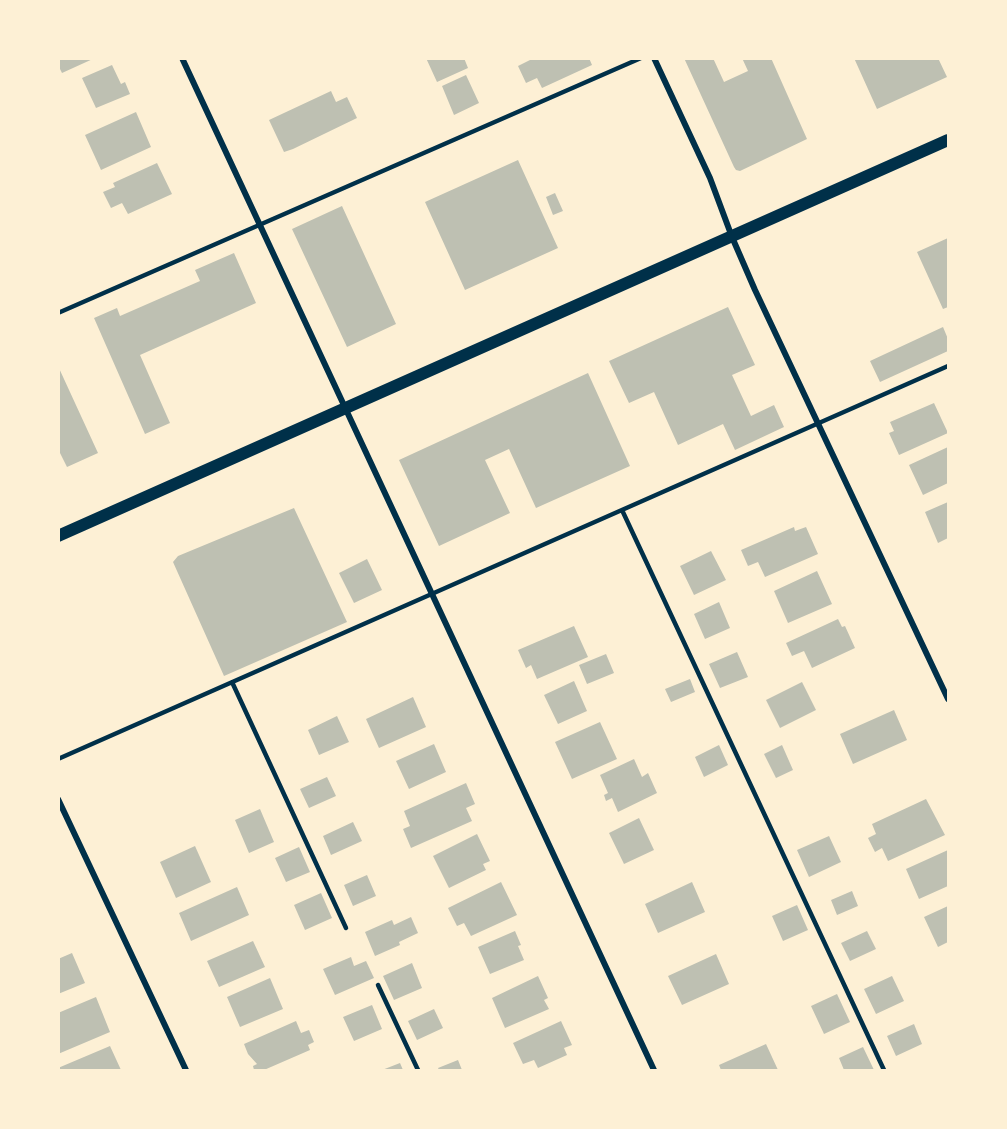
<!DOCTYPE html>
<style>
body{margin:0}
#map{position:relative;width:1007px;height:1129px;overflow:hidden;background:#fdf0d5;font-family:"Nunito Sans",sans-serif}
canvas{display:block}
.frame{position:absolute;inset:0;border:60px solid #fdf0d5;pointer-events:none}
</style>
<div id="map">
<canvas width="1007" height="1129"></canvas>
<div class="frame"></div>
</div>
<script>
const context = document.querySelector('canvas').getContext('2d');
context.lineJoin = 'round';
function fillPath(path, color) { context.fillStyle = color; context.fill(path, 'evenodd'); }
const toPath = rows => new Path2D(rows.map(r => 'M' + r).join(''));
function stroke(path, color, width, dash) { context.strokeStyle = color; context.lineWidth = width; context.lineCap = dash ? 'butt' : 'round'; context.setLineDash(dash || []); context.stroke(path); }
fillPath(toPath([
 [58,58,95,58,62,73,58,65],
 [426,58,464,58,468,68,437,82],
 [534,58,589,58,592,65,542,88,537,78,526,83,518,66],
 [684,58,713,58,724,82,748,71,742,58,771,58,807,139,740,171,736,170,734,167],
 [854,58,938,58,947,77,877,109],
 [112,65,121,84,125,82,130,94,96,108,82,78],
 [466,75,479,103,454,115,442,86],
 [331,91,336,102,347,97,357,118,293,149,284,152,269,120],
 [136,112,151,147,101,170,85,135],
 [518,160,558,248,465,290,425,202],
 [157,163,172,194,128,214,122,203,111,208,103,192,115,187,113,183],
 [555,193,563,211,553,215,546,197],
 [342,206,396,324,347,347,292,229],
 [948,238,948,307,943,309,917,252],
 [234,253,256,303,140,355,170,423,145,434,94,318,117,308,120,316,200,281,195,270],
 [728,307,755,365,732,375,751,416,774,405,784,427,735,450,723,424,678,445,654,392,629,403,609,361],
 [943,327,948,339,948,351,880,382,870,361],
 [58,366,98,453,67,467,58,449],
 [588,373,630,466,536,508,509,449,485,460,510,513,439,546,399,460],
 [934,403,948,433,899,455,889,433,894,431,890,422],
 [948,447,948,483,923,495,909,465],
 [948,502,948,538,938,543,925,512],
 [294,508,347,622,224,676,173,562,178,556],
 [794,527,795,531,806,527,818,554,765,577,758,562,748,566,741,550],
 [711,551,726,580,694,595,680,566],
 [367,559,382,590,354,603,339,573],
 [817,571,832,604,788,623,774,591],
 [719,602,730,628,705,639,694,614],
 [838,619,842,627,845,626,855,648,812,668,804,651,792,656,786,643],
 [574,626,588,657,537,679,531,665,526,668,518,650],
 [737,652,748,677,720,688,709,664],
 [606,654,614,673,587,684,579,665],
 [690,679,695,692,671,702,665,689],
 [574,681,587,711,558,724,544,695],
 [802,682,816,710,780,728,766,700],
 [413,697,426,727,379,748,366,719],
 [894,710,907,740,853,764,840,734],
 [337,716,349,742,319,755,308,730],
 [600,722,617,759,572,779,555,742],
 [434,744,446,772,409,789,396,761],
 [719,745,728,765,704,777,695,757],
 [782,745,793,770,776,778,764,754],
 [634,759,642,777,648,773,657,793,618,812,612,798,606,801,604,795,608,793,600,775],
 [327,777,336,796,309,808,300,789],
 [466,783,475,804,466,808,472,821,411,848,403,829,410,826,404,811],
 [926,799,945,835,888,861,882,848,875,852,868,838,876,834,872,824],
 [260,809,274,842,249,853,235,820],
 [639,818,654,850,624,864,609,833],
 [353,822,362,841,331,855,323,836],
 [477,834,490,861,483,864,486,870,449,888,433,856],
 [829,836,841,862,809,877,797,850],
 [195,846,211,882,176,898,160,862],
 [299,847,310,872,286,882,275,858],
 [948,850,948,886,919,899,906,869],
 [367,875,376,896,353,906,344,885],
 [501,882,517,915,471,936,464,923,457,926,448,908],
 [692,882,705,912,658,933,645,904],
 [237,887,249,915,191,941,179,913],
 [852,891,858,906,837,915,831,900],
 [321,893,332,918,305,930,294,905],
 [797,905,808,930,783,941,772,916],
 [948,906,948,942,938,947,924,917],
 [411,917,418,933,399,942,400,945,375,956,365,932,392,920,394,925],
 [515,931,521,945,518,946,524,960,490,974,478,947],
 [867,931,876,949,850,961,841,943],
 [253,941,265,967,219,987,207,961],
 [72,953,85,983,58,994,58,959],
 [716,954,729,984,682,1005,668,976],
 [351,957,354,966,366,961,374,978,335,995,323,969],
 [412,963,422,988,394,1000,383,976],
 [538,976,548,998,544,1000,549,1009,505,1028,492,998],
 [892,976,904,1001,876,1014,864,989],
 [270,978,283,1009,240,1027,227,997],
 [837,994,850,1022,824,1034,811,1006],
 [96,997,110,1032,58,1054,58,1013],
 [372,1005,382,1029,354,1041,343,1017],
 [434,1009,443,1028,417,1040,408,1021],
 [296,1021,301,1033,309,1030,314,1042,308,1045,310,1050,264,1070,254,1070,253,1066,257,1064,248,1054,244,1044],
 [561,1021,572,1045,564,1048,567,1055,538,1068,534,1060,523,1064,513,1043],
 [914,1024,922,1044,896,1056,887,1036],
 [766,1044,778,1070,721,1070,719,1065],
 [110,1046,121,1070,58,1070,58,1068],
 [863,1047,874,1070,844,1070,839,1058],
 [458,1060,462,1070,439,1070,438,1068],
 [400,1063,403,1070,382,1070]
]), '#bec0b2');
stroke(toPath([
 [58,313,641,58],
 [622,510,884,1070],
 [232,682,346,928],
 [58,759,948,366],
 [378,985,418,1070]
]), '#003049', 4.5);
stroke(toPath([
 [182,58,654,1070],
 [654,58,710,178,732,237,755,290,948,699],
 [58,799,186,1070]
]), '#003049', 6);
stroke(toPath([
 [58,536,948,140]
]), '#003049', 12);
</script>
